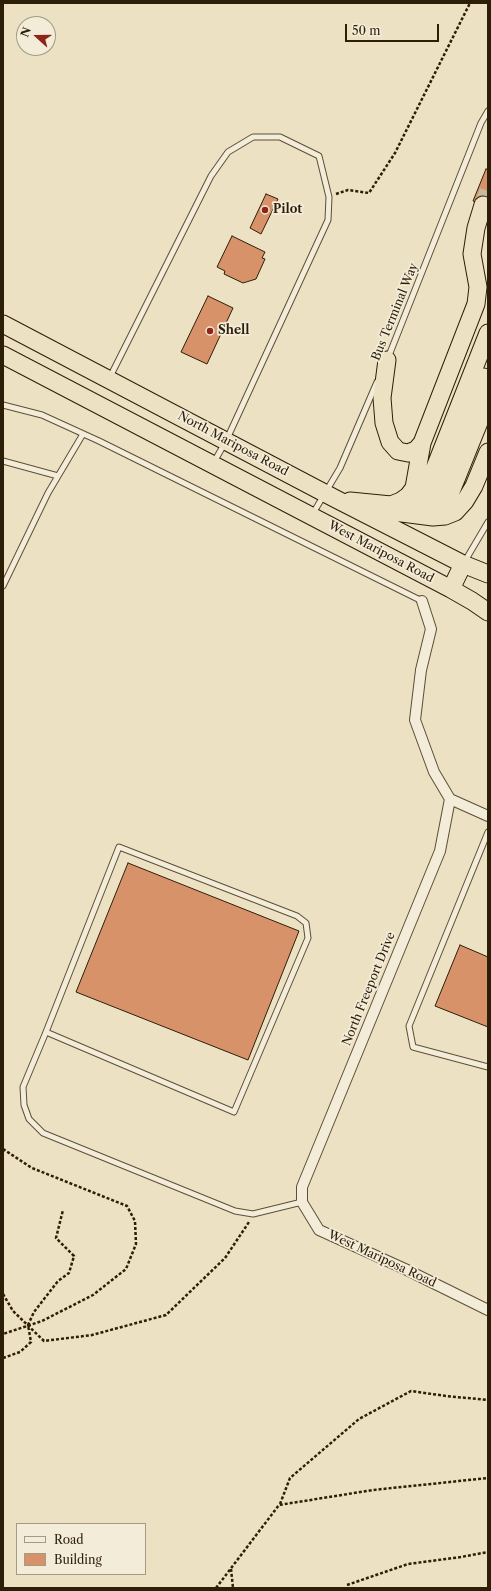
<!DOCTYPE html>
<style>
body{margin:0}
#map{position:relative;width:491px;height:1591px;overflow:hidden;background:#ede1c4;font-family:"Libre Caslon Text",serif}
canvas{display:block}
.frame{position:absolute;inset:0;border:4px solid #2d1e08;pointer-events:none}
.legend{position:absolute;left:16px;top:1523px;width:130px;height:52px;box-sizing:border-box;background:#f3ecd9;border:1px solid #a49a85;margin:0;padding:5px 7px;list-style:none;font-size:12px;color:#2d1e08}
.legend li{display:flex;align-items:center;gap:8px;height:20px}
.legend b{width:20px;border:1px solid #a49a85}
.north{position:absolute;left:16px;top:16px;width:40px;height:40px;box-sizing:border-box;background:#f3ecd9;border:1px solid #a49a85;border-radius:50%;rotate:291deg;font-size:11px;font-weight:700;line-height:16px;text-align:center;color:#2d1e08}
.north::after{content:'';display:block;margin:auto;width:14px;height:18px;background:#8f2418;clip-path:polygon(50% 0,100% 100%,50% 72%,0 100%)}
.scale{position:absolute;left:345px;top:24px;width:94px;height:18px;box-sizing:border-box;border:2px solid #2d1e08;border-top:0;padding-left:5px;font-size:12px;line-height:14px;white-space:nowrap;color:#2d1e08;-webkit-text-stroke:3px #f3ecd9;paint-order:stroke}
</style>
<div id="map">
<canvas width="491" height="1591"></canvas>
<div class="frame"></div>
<ul class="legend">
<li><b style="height:5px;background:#f3ecd9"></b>Road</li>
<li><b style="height:11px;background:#d8926a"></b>Building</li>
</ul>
<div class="north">N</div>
<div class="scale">50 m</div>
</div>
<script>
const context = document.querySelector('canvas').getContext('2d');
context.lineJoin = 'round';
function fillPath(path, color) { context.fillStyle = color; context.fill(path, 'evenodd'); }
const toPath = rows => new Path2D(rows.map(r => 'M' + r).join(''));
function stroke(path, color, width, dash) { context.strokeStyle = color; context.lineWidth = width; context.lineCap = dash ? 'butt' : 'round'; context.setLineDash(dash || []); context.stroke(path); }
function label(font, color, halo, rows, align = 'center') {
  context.font = font + ' "Libre Caslon Text",serif'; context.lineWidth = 3.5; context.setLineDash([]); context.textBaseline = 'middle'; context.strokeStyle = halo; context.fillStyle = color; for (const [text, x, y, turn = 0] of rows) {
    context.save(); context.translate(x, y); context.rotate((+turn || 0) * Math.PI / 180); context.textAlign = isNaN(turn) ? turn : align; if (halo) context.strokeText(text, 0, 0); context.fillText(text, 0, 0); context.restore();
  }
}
const building = toPath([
 [486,169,488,170,488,207,473,201,486,169],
 [266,194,278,199,261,234,250,228,266,194],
 [232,236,265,252,262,258,265,259,256,279,243,283,224,274,225,271,217,267,232,236],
 [208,296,233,308,207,364,181,352,208,296],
 [128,863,299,931,248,1060,76,992,128,863],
 [460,945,488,957,488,1027,435,1006,460,945]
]);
fillPath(building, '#d8926a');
stroke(building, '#2d1e08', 1);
stroke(toPath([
 [483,205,488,191]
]), '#c7ba9e', 17, [17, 8]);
const service = toPath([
 [388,358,481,123,488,111],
 [110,377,211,176,228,152,253,137,280,137,319,156,329,197,328,220,226,441,214,462],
 [3,405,42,415,99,441,422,601],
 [3,461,58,476],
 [312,515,340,468,377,382],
 [465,561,488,522],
 [3,586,48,493,83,434],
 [488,832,409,1026,413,1047,488,1067],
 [46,1032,119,847,297,916,306,923,308,938,234,1112,46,1032,23,1087,24,1105,29,1119,43,1133,235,1211,253,1214,302,1202]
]);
const minor = toPath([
 [422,601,431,629,421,670,415,720,434,772,450,799,488,816],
 [450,799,440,851,302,1187,302,1202,319,1230,405,1269,488,1310]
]);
const trunk = toPath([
 [3,324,334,498,463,564,488,574],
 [3,355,451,589,472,601,488,612],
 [387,360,382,398,384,423,390,442,398,451,408,453,416,450,422,443],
 [434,495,445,476,484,377],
 [350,501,391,505,401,501,408,496,414,488,422,443,476,304,478,287,472,254,476,228,483,205],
 [411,503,421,494,432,475,488,333],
 [414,507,431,507,439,504,450,494,488,400],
 [380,509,394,512,433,517,445,516,455,512,465,501,474,486,488,452],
 [451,589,463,564]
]);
stroke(service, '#5d4f37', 7);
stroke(minor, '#5d4f37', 12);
stroke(trunk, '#2d1e08', 19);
stroke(toPath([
 [336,194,348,190,369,193,395,153,470,3],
 [3,1149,32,1168,127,1206,135,1221,136,1244,126,1269,93,1295,42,1321,3,1334],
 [3,1294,13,1311,44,1341,92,1335,166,1315,225,1258,249,1222],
 [3,1358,20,1352,31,1342,28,1325,34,1312,58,1281,69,1273,74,1256,56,1238,63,1210],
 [280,1504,290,1478,359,1419,411,1391,446,1396,488,1400],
 [231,1569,233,1588],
 [347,1585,408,1564,461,1557,488,1552],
 [216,1588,279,1505,373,1490,488,1478]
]), '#2d1e08', 2.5, [3, 2]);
stroke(service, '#f3ecd9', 5);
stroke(minor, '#f3ecd9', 10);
stroke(trunk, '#ede1c4', 17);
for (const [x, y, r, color] of [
 [265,210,4,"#8f2418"],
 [210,331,4,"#8f2418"]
]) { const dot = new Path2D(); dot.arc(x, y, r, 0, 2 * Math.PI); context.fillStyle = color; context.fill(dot); stroke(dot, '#f3ecd9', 1.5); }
label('bold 12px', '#2d1e08', '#f3ecd9', [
 ["Pilot",273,210],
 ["Shell",218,331]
], 'left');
label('12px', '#2d1e08', '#f3ecd9', [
 ["Bus Terminal Way",395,312,-68],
 ["North Mariposa Road",233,444,28],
 ["West Mariposa Road",381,552,28],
 ["North Freeport Drive",369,989,-68],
 ["West Mariposa Road",382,1259,25]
]);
</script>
